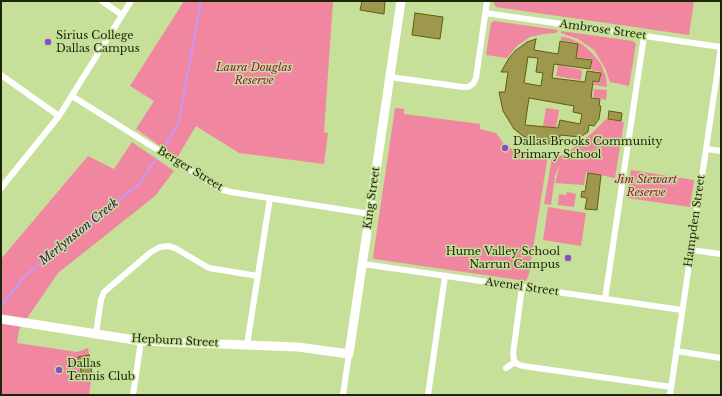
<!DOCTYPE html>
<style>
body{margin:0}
#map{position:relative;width:722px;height:396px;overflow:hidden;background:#c6df99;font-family:"Libre Baskerville",serif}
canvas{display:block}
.frame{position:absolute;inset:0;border:2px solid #1d2509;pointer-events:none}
</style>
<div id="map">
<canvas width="722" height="396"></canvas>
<div class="frame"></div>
</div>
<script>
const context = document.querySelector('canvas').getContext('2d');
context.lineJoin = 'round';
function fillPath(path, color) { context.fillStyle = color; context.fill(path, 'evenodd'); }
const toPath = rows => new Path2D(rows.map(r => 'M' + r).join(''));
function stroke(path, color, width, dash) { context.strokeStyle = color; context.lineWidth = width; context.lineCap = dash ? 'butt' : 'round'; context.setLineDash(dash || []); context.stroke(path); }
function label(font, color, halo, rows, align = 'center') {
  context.font = font + ' "Libre Baskerville",serif'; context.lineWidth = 3; context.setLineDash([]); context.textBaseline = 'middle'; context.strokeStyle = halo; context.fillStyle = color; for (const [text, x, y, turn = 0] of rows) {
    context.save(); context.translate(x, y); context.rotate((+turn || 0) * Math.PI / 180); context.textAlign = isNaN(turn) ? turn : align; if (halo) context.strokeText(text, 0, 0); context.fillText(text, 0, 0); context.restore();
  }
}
fillPath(toPath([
 [184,1,333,1,324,132,328,133,324,164,239,153,196,126,177,158,136,129,154,101,130,86],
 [494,1,694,1,689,35,496,7,494,4],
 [494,21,558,30,558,31,556,33,543,34,530,37,517,46,507,58,486,55,491,23],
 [561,31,633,41,636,44,629,86,610,82,605,68,594,50,578,39,561,33],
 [561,37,569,38,582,44,592,53,601,64,606,77,607,87,593,85,594,82,600,83,601,72,591,70,592,59,576,57,578,43,561,40],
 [558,65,582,70,581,80,556,76],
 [594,89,607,90,606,100,593,97],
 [395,108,404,109,404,114,480,124,480,129,496,133,504,144,515,151,517,149,529,156,532,152,548,155,529,274,526,281,374,259,373,257],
 [546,108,559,110,556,128,543,126],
 [606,119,624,122,615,178,586,172,584,185,555,183,560,165,555,176,551,205,544,204,552,158,566,154,593,132],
 [132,142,174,171,155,196,58,273,19,330,17,343,77,352,88,348,92,373,89,395,1,395,1,259,88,156,114,169],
 [631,170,694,180,690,207,627,198],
 [567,192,576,194,574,207,558,205,559,194,566,195],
 [548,207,586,213,581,246,543,240]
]), '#f186a1');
stroke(toPath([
 [165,146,179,121,201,1],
 [1,306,26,275,139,184,156,159]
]), '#c499f8', 2);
const building = toPath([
 [362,1,385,1,384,14,360,10,362,1],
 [415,13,443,17,440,39,412,35,415,13],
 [536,39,534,50,558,54,560,41,578,44,576,58,592,60,590,69,554,64,552,78,585,82,587,71,601,73,599,82,593,81,591,98,600,99,599,106,601,106,599,119,594,126,589,125,588,132,580,137,560,135,559,144,548,144,536,142,523,136,514,129,503,111,499,92,505,92,508,72,501,72,509,58,515,51,527,42,536,39],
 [528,57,538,58,536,72,543,73,541,86,524,83,528,57],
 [529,98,574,106,573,112,582,114,580,124,560,120,558,128,525,125,529,98],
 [609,111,622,113,621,121,608,119,609,111],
 [588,173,601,175,597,210,585,209,587,198,581,197,582,191,585,192,588,173],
 [89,355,92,374,82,376,78,357,89,355]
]);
fillPath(building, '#9e984f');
stroke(building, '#635c0a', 1);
stroke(toPath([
 [102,1,122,15],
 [485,13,721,47],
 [1,75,59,116],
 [390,77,463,87,468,87,473,84,476,78,487,1],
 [72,96,220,189,231,192,370,214],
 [706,149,721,151],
 [1,188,59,116,131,1],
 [691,250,721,254],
 [363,264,682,310],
 [522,287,513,354,514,360,517,364,523,366,671,387],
 [605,299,644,36],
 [96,333,101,300,104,292,151,252,160,247,168,246,175,248,209,268,258,276],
 [247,345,270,198],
 [676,351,721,358],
 [506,368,515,362],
 [133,395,141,341],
 [343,395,349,354],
 [428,395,445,276],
 [670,395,721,47]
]), '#fff', 6);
stroke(toPath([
 [1,319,141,341,298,347,349,354,401,1]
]), '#fff', 9);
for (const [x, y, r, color] of [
 [48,42,4,"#8a4ec5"],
 [505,148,4,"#8a4ec5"],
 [568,258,4,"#8a4ec5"],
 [59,370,4,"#8a4ec5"]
]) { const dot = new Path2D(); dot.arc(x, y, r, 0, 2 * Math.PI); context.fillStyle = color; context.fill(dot); stroke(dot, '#c6df99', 1.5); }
label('11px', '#1d2509', '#c6df99', [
 ["Ambrose Street",603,30,8],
 ["Berger Street",190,169,31],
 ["King Street",372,198,-82],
 ["Hampden Street",695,221,-82],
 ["Avenel Street",522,287,8],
 ["Hepburn Street",175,341,3]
]);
label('11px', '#1d2509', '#c6df99', [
 ["Sirius College",56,36],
 ["Dallas Campus",56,49],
 ["Dallas Brooks Community",513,142],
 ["Primary School",513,155],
 ["Hume Valley School",560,252,"right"],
 ["Narrun Campus",560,265,"right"],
 ["Dallas",67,364],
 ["Tennis Club",67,377]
], 'left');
label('italic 11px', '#980f48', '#c6df99', [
 ["Laura Douglas",254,68],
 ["Reserve",254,81],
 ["Jim Stewart",646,180],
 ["Reserve",646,193]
]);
label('italic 12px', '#3d0e62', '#c6df99', [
 ["Merlynston Creek",79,232,-39]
]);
</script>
